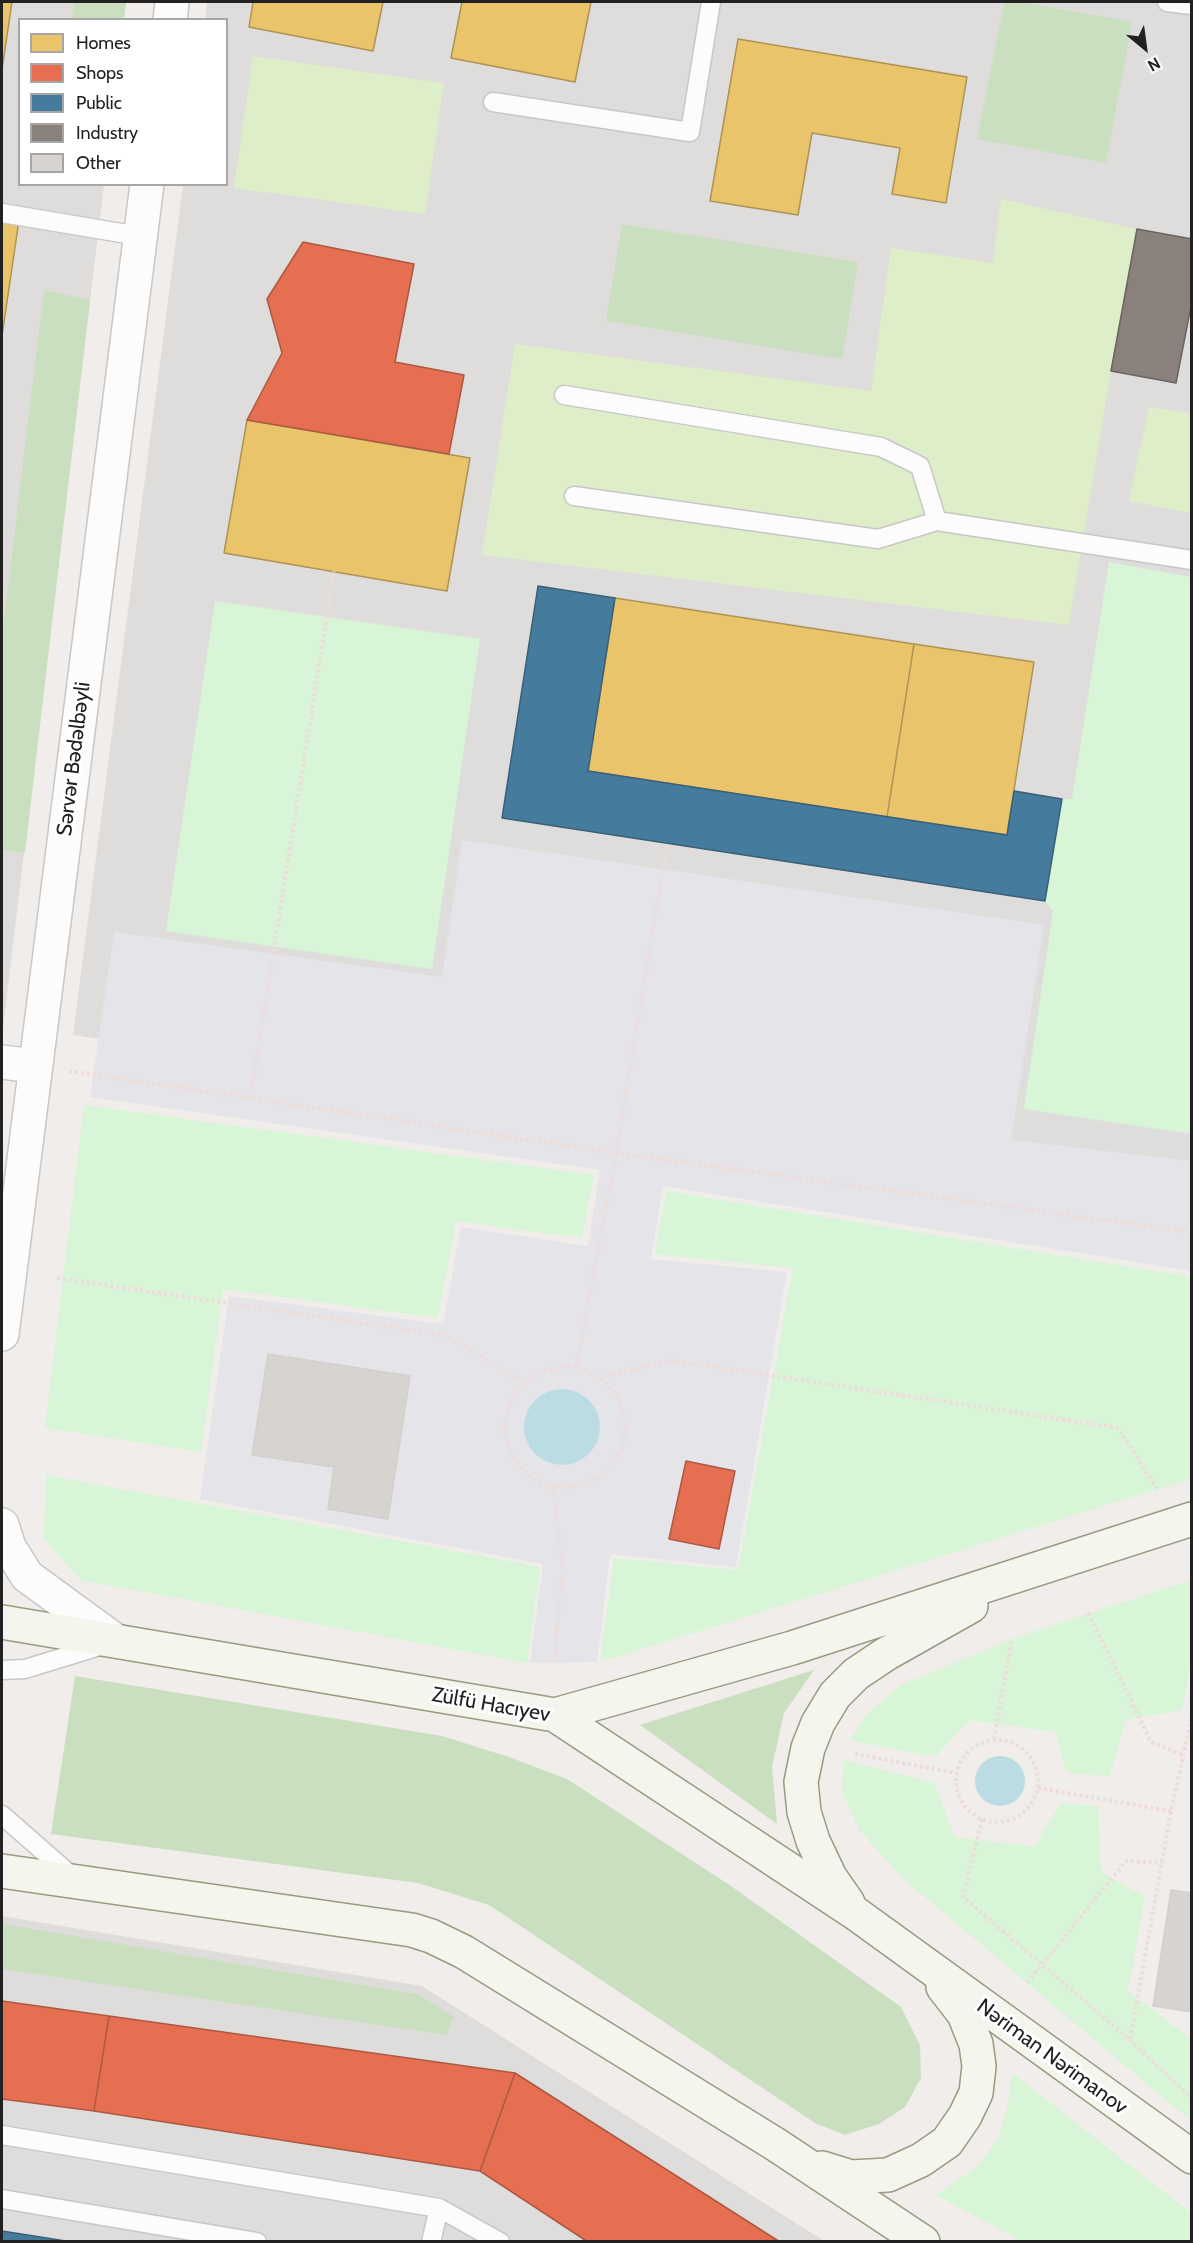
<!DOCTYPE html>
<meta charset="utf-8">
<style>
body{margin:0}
#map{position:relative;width:1193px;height:2243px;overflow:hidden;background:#f0edea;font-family:Cabin,sans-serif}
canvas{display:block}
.frame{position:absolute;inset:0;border:3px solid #212121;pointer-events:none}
.legend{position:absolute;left:18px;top:18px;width:210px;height:168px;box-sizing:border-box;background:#fff;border:2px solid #a6a6a6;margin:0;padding:8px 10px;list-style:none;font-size:18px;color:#212121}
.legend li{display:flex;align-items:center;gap:12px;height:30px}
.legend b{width:30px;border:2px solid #a6a6a6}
.north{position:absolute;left:1115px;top:18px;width:60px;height:60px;-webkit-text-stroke:4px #fff;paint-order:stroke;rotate:151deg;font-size:16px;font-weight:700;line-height:24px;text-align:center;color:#212121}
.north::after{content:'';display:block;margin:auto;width:21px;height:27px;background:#212121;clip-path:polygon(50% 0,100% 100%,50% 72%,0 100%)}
</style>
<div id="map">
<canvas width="1193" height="2243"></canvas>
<div class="frame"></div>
<ul class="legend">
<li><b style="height:16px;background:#e9c46a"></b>Homes</li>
<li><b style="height:16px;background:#e76f51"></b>Shops</li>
<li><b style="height:16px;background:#457b9d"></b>Public</li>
<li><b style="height:16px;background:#8a817c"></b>Industry</li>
<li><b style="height:16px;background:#d6d3d1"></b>Other</li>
</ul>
<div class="north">N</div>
</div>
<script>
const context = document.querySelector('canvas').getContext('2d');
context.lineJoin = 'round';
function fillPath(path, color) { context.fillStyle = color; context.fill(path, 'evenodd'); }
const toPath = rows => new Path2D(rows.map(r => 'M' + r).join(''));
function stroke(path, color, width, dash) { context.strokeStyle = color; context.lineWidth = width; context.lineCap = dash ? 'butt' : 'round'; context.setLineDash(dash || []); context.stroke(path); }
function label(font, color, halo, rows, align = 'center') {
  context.font = font + ' Cabin,sans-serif'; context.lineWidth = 6; context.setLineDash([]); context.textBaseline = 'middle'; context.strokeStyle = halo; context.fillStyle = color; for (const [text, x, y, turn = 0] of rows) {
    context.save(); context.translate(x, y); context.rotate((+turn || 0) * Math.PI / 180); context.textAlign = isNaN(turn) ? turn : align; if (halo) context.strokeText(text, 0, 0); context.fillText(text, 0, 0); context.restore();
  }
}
fillPath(toPath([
 [2,2,126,2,124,19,20,20,20,184,104,185,3,1028,2,1028],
 [207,2,1191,2,1191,1192,73,1035,183,185,226,184,226,20,205,19],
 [2,1916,422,1986,824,2241,2,2241]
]), '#dfdddb');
fillPath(toPath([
 [253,56,444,83,425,214,234,188],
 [1001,199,1137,229,1111,371,1069,625,482,555,515,344,871,391,891,248,993,263],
 [1149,407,1191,413,1191,513,1129,501]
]), '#ddeec8');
fillPath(toPath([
 [74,2,126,2,124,19,72,19],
 [1004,2,1022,2,1132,22,1106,163,977,139],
 [622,224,858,262,842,359,606,321],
 [44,290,90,300,25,853,2,850,2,636],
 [814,1670,784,1713,772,1767,777,1824,640,1725],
 [75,1676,442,1736,509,1757,567,1779,731,1886,901,2007,920,2045,921,2078,905,2107,879,2124,845,2135,815,2123,489,1905,418,1883,51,1834],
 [2,1924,417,1994,454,2017,446,2035,2,1969]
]), '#cadfbf');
fillPath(toPath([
 [1109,562,1191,577,1191,1134,1024,1109,1053,911,1045,901,1062,799,1072,799],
 [215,601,480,639,432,969,166,931],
 [84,1105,594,1175,582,1238,456,1221,438,1318,223,1289,201,1452,45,1428],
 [666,1191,1191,1277,1191,1479,600,1662,614,1558,738,1570,793,1268,655,1254],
 [46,1475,540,1567,527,1663,80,1580,44,1538],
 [1191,1580,1191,1662,1182,1710,1126,1720,1109,1777,1066,1772,1055,1732,970,1720,935,1757,850,1740,866,1715,900,1686,1016,1637],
 [844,1760,934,1783,955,1837,1034,1847,1060,1804,1098,1806,1101,1873,1145,1896,1128,1991,1191,2039,1191,2121,906,1881,860,1831,842,1792],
 [1012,2073,1191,2213,1191,2241,1021,2241,936,2195,977,2167,998,2139,1008,2105]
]), '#d8f5d7');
fillPath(toPath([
 [1147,20,1191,29,1191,182,1117,167]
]), '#e0dedd');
fillPath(toPath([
 [462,840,1044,925,1011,1140,1191,1161,1191,1271,663,1186,651,1259,787,1272,736,1567,610,1554,597,1662,530,1663,543,1564,200,1499,229,1296,443,1324,461,1227,588,1246,600,1170,90,1097,114,932,442,977]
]), '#e5e4e9');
fillPath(toPath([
 '524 1427a38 38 0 1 1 76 0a38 38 0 1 1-76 0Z',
 '975 1781a25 25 0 1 1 50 0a25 25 0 1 1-50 0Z'
]), '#bcdce4');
const homes = toPath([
 [2,2,12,2,2,70,2,2],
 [253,2,383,2,373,51,249,27,253,2],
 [462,2,591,2,575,82,451,58,462,2],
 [738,39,967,77,946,203,892,194,900,148,812,133,798,215,710,201,738,39],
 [2,217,19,220,2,336,2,217],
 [247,420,470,458,447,591,224,553,247,420],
 [615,598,914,644,887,817,588,771,615,598],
 [914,644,1034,662,1007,835,887,817,914,644]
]);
fillPath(homes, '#e9c46a');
stroke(homes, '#ad9354', 1.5);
const shops = toPath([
 [303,242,414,264,395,362,464,375,449,454,247,420,282,353,267,299,303,242],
 [686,1461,735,1471,719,1549,669,1539,686,1461],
 [2,2001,109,2016,94,2111,2,2099,2,2001],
 [109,2016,515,2073,480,2171,94,2111,109,2016],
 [515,2073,780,2242,588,2242,480,2171,515,2073]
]);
fillPath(shops, '#e76f51');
stroke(shops, '#ac5843', 1.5);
const public = toPath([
 [538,586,615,598,588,771,1007,835,1014,791,1062,799,1045,901,502,818,538,586],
 [2,2231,72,2242,2,2242,2,2231]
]);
fillPath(public, '#457b9d');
stroke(public, '#3a6078', 1.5);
const industry = toPath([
 [1137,229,1192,239,1192,301,1176,383,1111,371,1137,229]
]);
fillPath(industry, '#8a817c');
stroke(industry, '#6a6461', 1.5);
const building = toPath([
 [268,1354,410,1376,388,1519,328,1509,334,1467,252,1455,268,1354],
 [1171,1890,1192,1893,1192,2012,1153,2006,1171,1890]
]);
fillPath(building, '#d6d3d1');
stroke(building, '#d3cfcb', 1.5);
const service = toPath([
 [1167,2,1192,5],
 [493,102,690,132,711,2],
 [2,213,139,236],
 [564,395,881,447,920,466,937,521],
 [574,496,878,539,937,521,1192,560],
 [2,1670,25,1669,103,1645],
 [2,1815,75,1879],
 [2,2135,439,2208,500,2242],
 [2,2199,257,2242],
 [431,2242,439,2208]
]);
const minor = toPath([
 [2,1062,35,1066]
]);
const tertiary = toPath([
 [170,20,172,2],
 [2,1334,147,184],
 [2,1525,9,1547,27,1576,116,1641]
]);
const secondary = toPath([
 [2,1622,555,1715,855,1913,1192,2157],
 [555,1715,792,1648,1192,1519],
 [2,1871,412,1930,431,1936,464,1952,775,2144,923,2242],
 [848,1903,830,1877,813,1841,804,1812,801,1782,808,1748,818,1723,835,1695,856,1674,886,1654,971,1606],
 [822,2168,851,2177,888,2175,921,2160,947,2142,965,2116,976,2093,979,2066,976,2044,964,2014,943,1987]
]);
stroke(service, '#c8c7c6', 21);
stroke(minor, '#c8c7c6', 36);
stroke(tertiary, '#c8c7c6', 36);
stroke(secondary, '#999a80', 36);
stroke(toPath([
 [69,1071,616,1153,1192,1232],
 [250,1099,334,571],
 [57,1278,443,1335,525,1382],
 '505 1427a60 60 0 1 1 120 0a60 60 0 1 1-120 0Z',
 [576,1368,616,1153,667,843],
 [601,1378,669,1360,1118,1428,1158,1490],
 [553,1487,563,1567,554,1662],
 [1088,1613,1151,1742,1183,1755],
 [994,1739,1012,1639],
 '956 1781a41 41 0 1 1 82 0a41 41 0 1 1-82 0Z',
 [855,1754,956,1773],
 [1038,1788,1171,1811],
 [982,1819,963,1897,1130,2040,1192,2099],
 [1027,1983,1126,1861,1162,1863],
 [1130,2039,1171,1811,1192,1715]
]), '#eddcda', 4, [3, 3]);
stroke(service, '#fdfcfc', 18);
stroke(minor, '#fdfcfc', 33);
stroke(tertiary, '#fdfcfc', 33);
stroke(secondary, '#f4f5ec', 33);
label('21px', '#212121', '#fff', [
 ["Sərvər Bədəlbəyli",74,759,-83],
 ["Zülfü Hacıyev",491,1705,10],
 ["Nəriman Nərimanov",1052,2057,36]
]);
</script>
